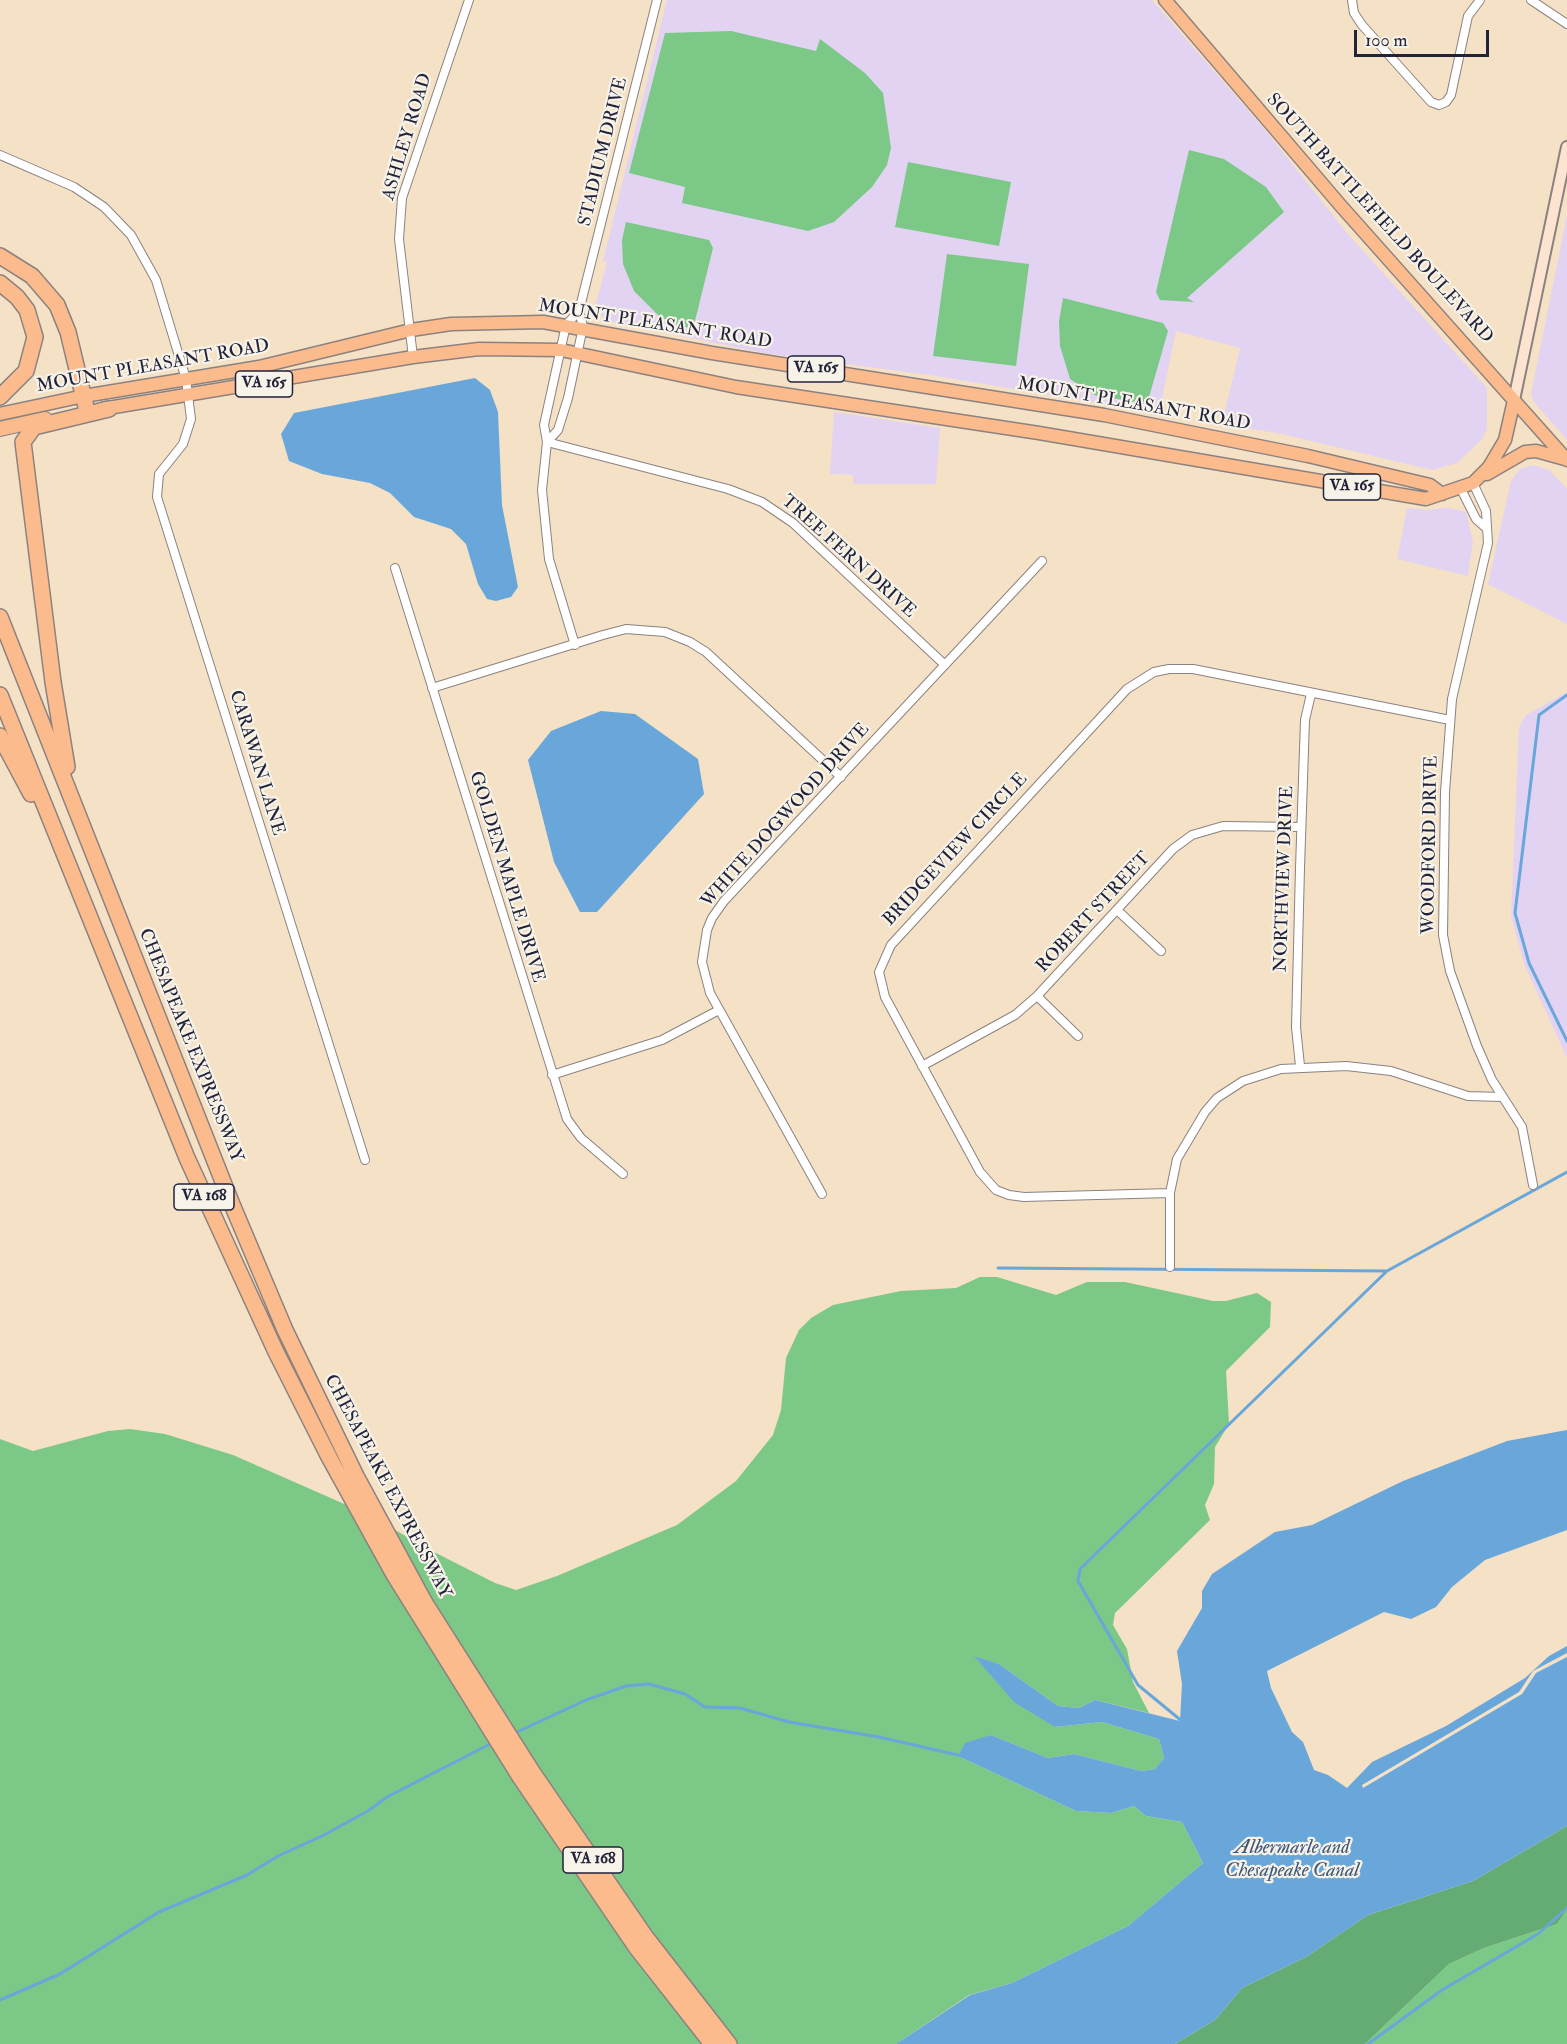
<!DOCTYPE html>
<style>
body{margin:0}
#map{position:relative;width:1567px;height:2044px;overflow:hidden;background:#f4e1c6;font-family:"IM FELL Double Pica",serif}
canvas{display:block}
.scale{position:absolute;left:1354px;top:30px;width:135px;height:27px;box-sizing:border-box;border:3px solid #22223b;border-top:0;padding-left:8px;font-size:18px;line-height:21px;white-space:nowrap;color:#22223b;-webkit-text-stroke:4px #f7f3e8;paint-order:stroke}
</style>
<div id="map">
<canvas width="1567" height="2044"></canvas>
<div class="scale">100 m</div>
</div>
<script>
const context = document.querySelector('canvas').getContext('2d');
context.lineJoin = 'round';
function fillPath(path, color) { context.fillStyle = color; context.fill(path, 'evenodd'); }
const toPath = rows => new Path2D(rows.map(r => 'M' + r).join(''));
function stroke(path, color, width, dash) { context.strokeStyle = color; context.lineWidth = width; context.lineCap = dash ? 'butt' : 'round'; context.setLineDash(dash || []); context.stroke(path); }
function label(font, color, halo, rows, align = 'center') {
  context.font = font + ' "IM FELL Double Pica",serif'; context.lineWidth = 4.5; context.setLineDash([]); context.textBaseline = 'middle'; context.strokeStyle = halo; context.fillStyle = color; for (const [text, x, y, turn = 0] of rows) {
    context.save(); context.translate(x, y); context.rotate((+turn || 0) * Math.PI / 180); context.textAlign = isNaN(turn) ? turn : align; if (halo) context.strokeText(text, 0, 0); context.fillText(text, 0, 0); context.restore();
  }
}
fillPath(toPath([
 [667,0,1152,0,1266,131,1347,233,1487,388,1487,429,1482,439,1457,463,1432,470,1282,434,1222,424,1240,348,1176,331,1159,413,929,375,764,353,604,320,596,304,607,262,603,261],
 [1567,215,1567,440,1534,402,1531,394],
 [834,412,940,428,936,484,853,484,853,475,830,474],
 [1533,465,1549,470,1567,489,1567,624,1488,584,1511,481,1520,469],
 [1407,508,1427,510,1448,508,1466,512,1473,542,1468,576,1397,559],
 [1567,692,1567,1058,1525,966,1511,916,1519,727,1526,715]
]), '#e3d3f3');
fillPath(toPath([
 [731,31,816,51,820,39,865,73,883,93,891,148,887,165,872,187,834,222,808,231,682,203,685,187,629,173,665,33],
 [1189,150,1224,159,1266,187,1284,212,1187,298,1194,302,1160,300,1156,292],
 [908,162,1011,182,999,246,895,227],
 [626,222,709,240,713,248,693,329,676,325,659,316,634,291,623,264,622,240],
 [947,254,1029,264,1016,366,933,356],
 [1063,298,1163,323,1168,331,1147,404,1094,395,1070,379,1060,346,1059,321],
 [980,1277,997,1277,1056,1295,1087,1282,1125,1282,1213,1301,1226,1301,1257,1293,1271,1302,1270,1327,1226,1371,1229,1424,1215,1447,1214,1484,1205,1505,1210,1520,1115,1613,1113,1625,1127,1649,1133,1682,1149,1713,1095,1700,1079,1708,1058,1706,999,1664,975,1657,994,1677,1055,1727,1102,1722,1159,1739,1164,1758,1155,1769,1141,1771,1074,1754,1048,1758,991,1735,958,1756,1076,1811,1111,1813,1134,1806,1146,1816,1182,1822,1203,1863,1128,1926,1012,1983,969,1995,896,2044,0,2044,0,1439,33,1451,108,1431,130,1429,165,1434,233,1455,367,1514,432,1551,495,1583,516,1590,557,1576,677,1525,736,1481,773,1435,781,1410,786,1358,799,1330,811,1318,833,1305,901,1291,956,1288],
 [1567,1910,1567,2044,1365,2044,1449,1964,1484,1948,1557,1924]
]), '#7bc887');
fillPath(toPath([
 [1567,1826,1567,1910,1557,1924,1484,1948,1449,1964,1365,2044,1175,2044,1215,2020,1242,1988,1306,1957,1368,1915,1473,1881]
]), '#64ac74');
fillPath(toPath([
 [475,378,490,390,498,412,502,505,518,587,511,597,496,601,487,599,478,584,466,544,451,529,414,517,390,493,370,483,322,474,289,461,281,434,294,413],
 [601,711,635,714,698,759,704,794,597,912,580,912,554,862,528,760,551,731],
 [1567,1430,1567,1530,1485,1560,1452,1587,1436,1607,1411,1619,1384,1612,1267,1671,1271,1688,1292,1732,1303,1742,1314,1770,1328,1775,1347,1788,1372,1762,1446,1726,1525,1678,1549,1656,1567,1646,1567,1826,1473,1881,1368,1915,1306,1957,1242,1988,1215,2020,1175,2044,896,2044,970,1995,1012,1983,1128,1926,1203,1863,1182,1822,1146,1816,1134,1806,1111,1813,1076,1811,958,1756,965,1743,991,1735,1048,1758,1074,1754,1141,1771,1155,1769,1164,1758,1159,1739,1102,1722,1055,1727,1014,1702,974,1656,999,1664,1058,1706,1079,1708,1095,1700,1180,1721,1182,1684,1177,1651,1202,1608,1202,1591,1212,1574,1275,1532,1312,1525,1403,1481,1507,1441]
]), '#69a7db');
fillPath(toPath([
 [1567,1653,1567,1657,1536,1673,1522,1694,1363,1788,1362,1785,1519,1692,1533,1671]
]), '#f4e1c6');
stroke(toPath([
 [1567,695,1539,715,1515,913,1529,963,1567,1041],
 [998,1268,1387,1271],
 [1183,1722,1138,1685,1078,1581,1080,1569,1387,1271,1567,1172],
 [515,1733,586,1700,626,1686,649,1684,685,1694,705,1707,740,1708,789,1722,879,1737,962,1756],
 [0,2000,60,1974,159,1912,247,1875,278,1856,322,1836,368,1811,387,1797,492,1743],
 [1368,2044,1442,1990,1538,1934,1567,1908]
]), '#69a7db', 3);
const minor = toPath([
 [1352,0,1354,13,1362,25,1431,102,1439,105,1446,102,1451,95,1468,16,1480,0],
 [1531,0,1567,24],
 [0,155,74,187,104,207,131,235,156,280,186,379,191,419,183,444,159,474,157,497,365,1160],
 [413,357,399,239,402,198,469,0],
 [547,442,728,489,762,502,793,523,945,665],
 [547,442,558,430,568,398,583,327,579,311,657,0],
 [1473,483,1486,511,1488,543,1452,699,1445,792,1443,935,1450,971,1477,1046,1492,1080,1522,1127,1533,1185],
 [1461,489,1476,519,1485,527],
 [395,568,567,1119,581,1138,623,1174],
 [575,645,549,559,542,490,547,442,544,425,566,325,579,311],
 [432,688,603,635,626,629,665,632,690,642,706,652,841,777],
 [1117,910,1161,951],
 [1037,996,1078,1036],
 [922,1066,1015,1015,1037,996,1173,849,1192,835,1223,826,1301,827],
 [1300,1066,1296,1027,1300,868,1305,720,1311,694],
 [552,1075,662,1040,719,1010],
 [1170,1193,1024,1197,1009,1195,996,1190,980,1172,885,997,879,972,891,945,1127,689,1154,672,1169,669,1193,669,1450,720],
 [822,1194,710,993,702,962,707,930,712,918,724,901,1042,561],
 [1170,1267,1170,1193,1177,1159,1205,1112,1217,1098,1243,1081,1281,1069,1346,1066,1391,1071,1468,1096,1502,1097]
]);
const secondary = toPath([
 [1514,400,1567,147]
]);
const primary = toPath([
 [1165,0,1341,206,1567,460],
 [102,409,413,357,479,349,561,350,736,387,1039,433,1426,499,1473,483,1489,467,1505,440,1514,400],
 [0,414,84,396,259,367,411,330,451,324,543,322,712,353,1104,415,1308,456,1430,485,1442,494],
 [1487,474,1525,452,1536,451,1565,459]
]);
const trunk = toPath([
 [0,429,45,419]
]);
const motorway = toPath([
 [0,256,32,276,57,305,68,332,87,411],
 [0,283,17,297,27,310,35,337,26,371,0,397],
 [0,617,231,1202,285,1330,356,1476,425,1603,533,1773,645,1936,729,2044],
 [0,695,187,1158,276,1352,329,1457,393,1573,520,1777,636,1947,712,2044],
 [0,736,31,794],
 [67,767,53,682,23,442,34,427,109,409]
]);
stroke(minor, '#8b8280', 10);
stroke(secondary, '#8b8280', 14);
stroke(primary, '#8b8280', 15);
stroke(trunk, '#8b8280', 16);
stroke(motorway, '#8b8280', 18);
stroke(minor, '#fff', 8);
stroke(secondary, '#fde4d1', 10);
stroke(primary, '#fbbb8d', 12);
stroke(trunk, '#fbbb8d', 14);
stroke(motorway, '#fbbb8d', 15);
for (const [x, y, w] of [
 [816,369,57],
 [264,384,57],
 [1352,487,57],
 [204,1197,60],
 [593,1860,60]
]) { const box = new Path2D(); box.roundRect(x - w / 2, y - 13, w, 26, 4.5); context.fillStyle = '#f7f3e8'; context.fill(box); stroke(box, '#22223b', 1.5); }
label('bold 16px', '#22223b', null, [
 ["VA 165",816,369],
 ["VA 165",264,384],
 ["VA 165",1352,487],
 ["VA 168",204,1197],
 ["VA 168",593,1860]
]);
label('18px', '#22223b', '#f7f3e8', [
 ["ASHLEY ROAD",408,137,-73],
 ["STADIUM DRIVE",604,152,-76],
 ["SOUTH BATTLEFIELD BOULEVARD",1379,219,48],
 ["MOUNT PLEASANT ROAD",655,325,9],
 ["MOUNT PLEASANT ROAD",153,367,-10],
 ["MOUNT PLEASANT ROAD",1134,405,10],
 ["TREE FERN DRIVE",848,557,42],
 ["CARAWAN LANE",256,763,73],
 ["WHITE DOGWOOD DRIVE",786,816,-48],
 ["WOODFORD DRIVE",1431,845,-89],
 ["BRIDGEVIEW CIRCLE",956,850,-47],
 ["GOLDEN MAPLE DRIVE",506,877,73],
 ["NORTHVIEW DRIVE",1285,879,-88],
 ["ROBERT STREET",1094,913,-47],
 ["CHESAPEAKE EXPRESSWAY",190,1046,68],
 ["CHESAPEAKE EXPRESSWAY",387,1487,62]
]);
label('italic 20px', '#3e577b', '#f7f3e8', [
 ["Albermarle and",1292,1849],
 ["Chesapeake Canal",1292,1872]
]);
</script>
